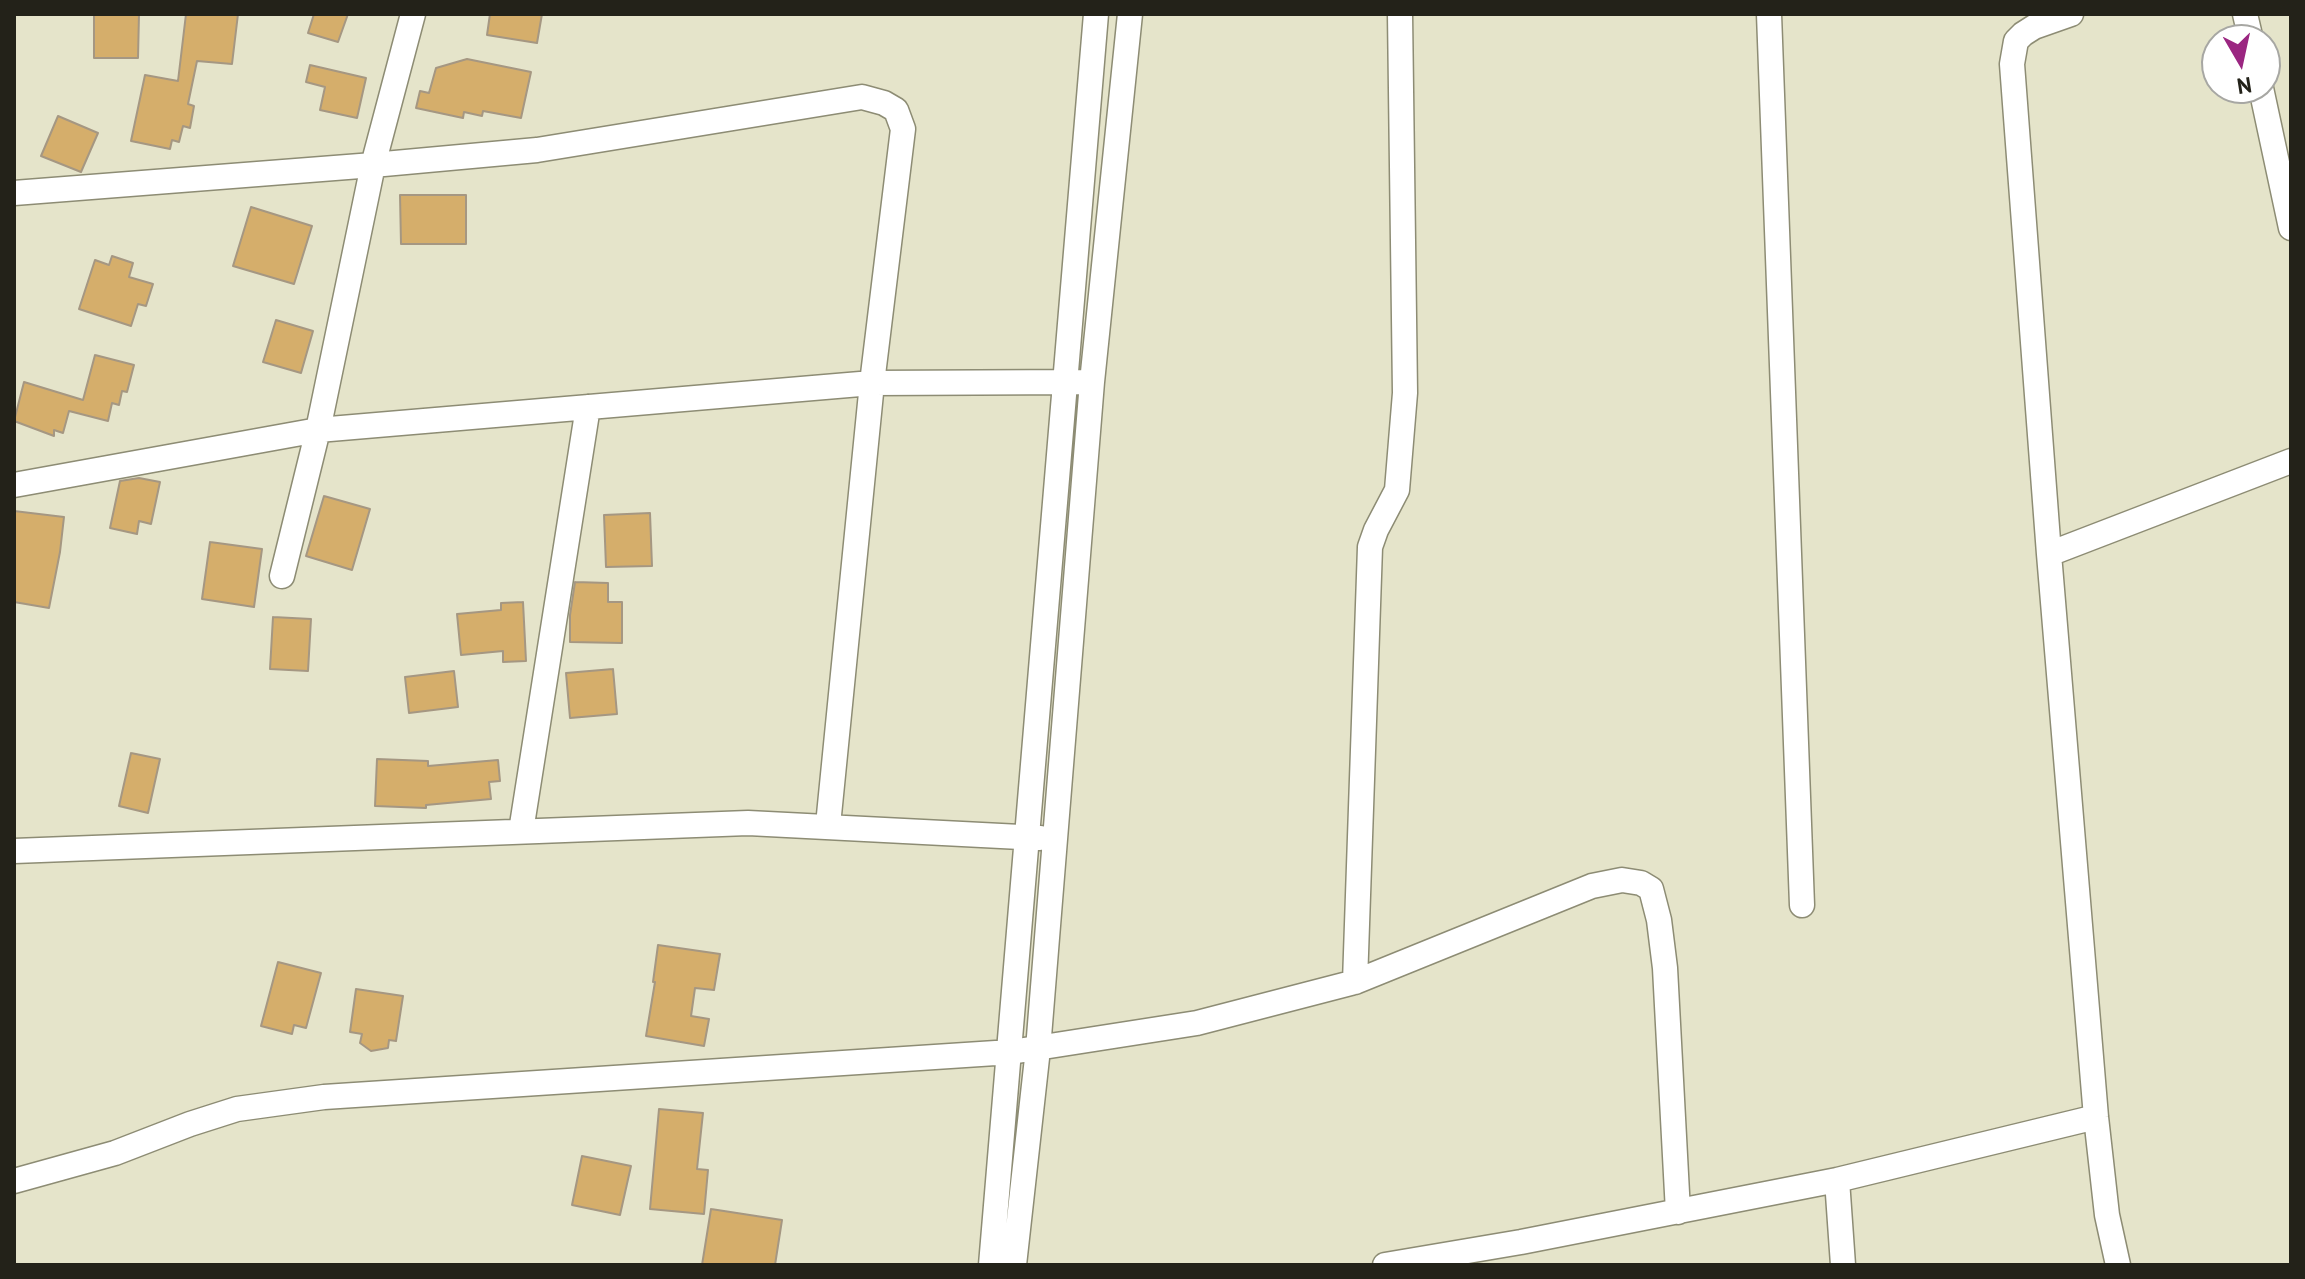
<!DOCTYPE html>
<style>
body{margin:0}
#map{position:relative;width:2305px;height:1279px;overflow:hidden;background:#e5e4ca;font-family:"PT Sans",sans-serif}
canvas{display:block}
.frame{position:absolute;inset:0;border:16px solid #232219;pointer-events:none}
.north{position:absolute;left:2201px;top:24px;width:80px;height:80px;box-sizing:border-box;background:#fff;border:2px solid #a7a7a3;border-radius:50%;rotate:171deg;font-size:22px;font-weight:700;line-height:32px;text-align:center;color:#232219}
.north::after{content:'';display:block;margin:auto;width:28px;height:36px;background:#9b2681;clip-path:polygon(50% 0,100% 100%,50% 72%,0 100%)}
</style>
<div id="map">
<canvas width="2305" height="1279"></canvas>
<div class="frame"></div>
<div class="north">N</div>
</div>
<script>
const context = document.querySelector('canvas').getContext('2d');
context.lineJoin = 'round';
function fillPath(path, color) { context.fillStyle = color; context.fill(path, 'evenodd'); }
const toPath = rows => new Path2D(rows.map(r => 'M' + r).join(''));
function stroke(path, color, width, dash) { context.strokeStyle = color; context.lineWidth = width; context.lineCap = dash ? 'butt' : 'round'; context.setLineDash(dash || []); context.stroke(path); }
const building = toPath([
 [94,14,139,14,138,58,94,58,94,14],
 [186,14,238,14,232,64,197,61,188,104,194,106,190,128,183,126,179,142,172,140,170,149,131,141,145,75,178,81,186,14],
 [314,14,348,14,338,42,308,33,314,14],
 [490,14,542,14,537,43,487,35,490,14],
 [467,59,531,72,521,118,483,111,482,116,464,112,463,118,416,108,420,91,429,93,436,68,467,59],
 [310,65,366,78,357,118,320,110,325,87,306,82,310,65],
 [58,116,98,133,81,172,41,156,58,116],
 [400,195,466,195,466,244,401,244,400,195],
 [251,207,312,226,294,284,233,266,251,207],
 [112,256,133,263,129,277,153,284,146,306,138,304,131,326,79,309,95,260,109,265,112,256],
 [276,320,313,331,301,373,263,362,276,320],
 [95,355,134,365,127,392,122,391,119,405,112,403,108,421,69,411,63,433,54,430,54,436,14,421,24,382,83,400,95,355],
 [139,478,160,482,151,524,139,521,137,534,110,528,120,481,139,478],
 [324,496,370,509,352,570,306,556,324,496],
 [14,511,64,517,60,552,49,608,14,602,14,511],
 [650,513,652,566,606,567,604,515,650,513],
 [210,542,262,549,254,607,202,599,210,542],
 [575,582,608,583,608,602,622,602,622,643,570,642,570,615,575,582],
 [523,602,526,661,503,662,503,651,461,655,457,614,501,610,501,603,523,602],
 [273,617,311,619,308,671,270,669,273,617],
 [613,669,617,714,570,718,566,673,613,669],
 [454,671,458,707,409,713,405,677,454,671],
 [131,753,160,759,148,813,119,806,131,753],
 [377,759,428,761,428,766,498,760,500,781,489,782,491,799,426,805,426,808,375,806,377,759],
 [658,945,720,954,714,990,695,988,691,1016,709,1019,704,1046,646,1036,655,982,653,982,658,945],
 [278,962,321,973,306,1028,294,1025,292,1034,261,1026,278,962],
 [356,989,403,996,396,1041,389,1040,388,1048,371,1051,360,1043,362,1034,350,1032,356,989],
 [659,1109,703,1113,697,1169,708,1170,704,1214,650,1209,659,1109],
 [582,1156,631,1166,620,1215,572,1205,582,1156],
 [711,1209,782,1220,775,1265,702,1265,711,1209]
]);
fillPath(building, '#d5ae6b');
stroke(building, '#a59782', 2);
const minor = toPath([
 [1769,14,1802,905],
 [2071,14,2034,27,2023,34,2016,41,2012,64,2049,554,2096,1117,2107,1215,2118,1265],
 [2245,14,2251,40],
 [2261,88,2291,228],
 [14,193,373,165,537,150,862,97,884,103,896,110,903,129,872,383,828,825],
 [14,485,318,430,872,383,1082,382],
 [2049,554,2291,461],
 [282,576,318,430,373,165,413,14],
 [521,831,588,407],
 [14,851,748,823,1040,838],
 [1355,982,1370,547,1376,530,1397,490,1405,393,1400,14],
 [1837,1180,1843,1265],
 [14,1181,115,1153,190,1124,237,1109,324,1097,1011,1052,1197,1023,1355,982,1592,886,1622,880,1641,883,1651,889,1659,920,1665,968,1678,1212],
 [991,1265,1096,14],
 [1014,1265,1038,1049,1092,382,1130,14],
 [1385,1265,1521,1242,1837,1180,2096,1117]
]);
stroke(minor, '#8d8c74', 27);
stroke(minor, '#fff', 24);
</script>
